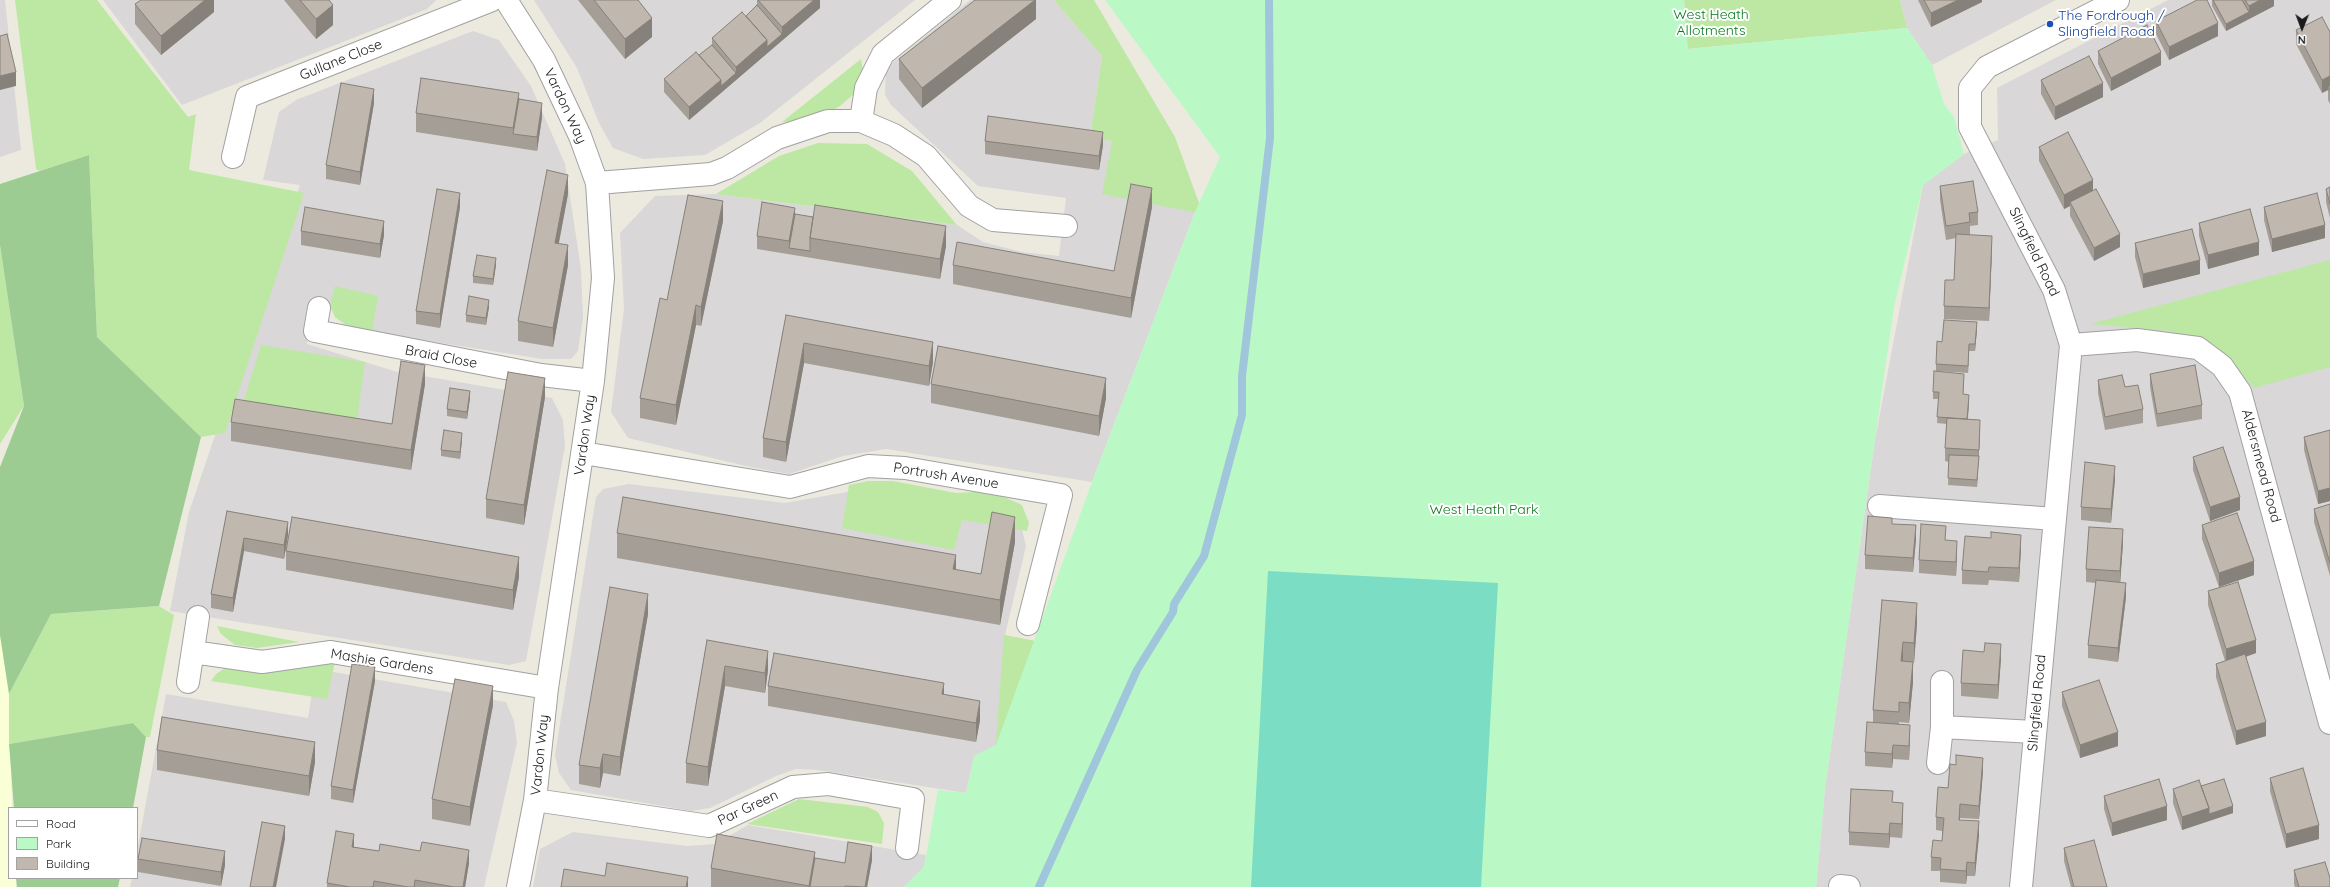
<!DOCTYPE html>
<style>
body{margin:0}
#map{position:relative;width:2330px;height:887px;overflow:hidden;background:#eceadf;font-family:Quicksand,sans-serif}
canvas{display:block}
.legend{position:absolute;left:8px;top:807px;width:130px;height:72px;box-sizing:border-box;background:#fff;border:1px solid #a3a3a3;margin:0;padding:5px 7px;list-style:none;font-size:12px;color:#1a1a1a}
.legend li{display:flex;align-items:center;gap:8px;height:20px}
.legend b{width:20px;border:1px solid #a3a3a3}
.north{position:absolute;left:2282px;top:8px;width:40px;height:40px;-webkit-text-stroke:3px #fff;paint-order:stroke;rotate:181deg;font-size:11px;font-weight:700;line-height:16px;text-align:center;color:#1a1a1a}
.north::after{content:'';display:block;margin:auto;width:14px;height:18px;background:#1a1a1a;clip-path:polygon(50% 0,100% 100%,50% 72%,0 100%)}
</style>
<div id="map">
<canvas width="2330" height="887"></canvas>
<ul class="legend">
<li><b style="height:5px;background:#fff"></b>Road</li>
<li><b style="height:11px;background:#baf9c6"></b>Park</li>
<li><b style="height:11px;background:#c0b8af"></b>Building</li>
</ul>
<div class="north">N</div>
</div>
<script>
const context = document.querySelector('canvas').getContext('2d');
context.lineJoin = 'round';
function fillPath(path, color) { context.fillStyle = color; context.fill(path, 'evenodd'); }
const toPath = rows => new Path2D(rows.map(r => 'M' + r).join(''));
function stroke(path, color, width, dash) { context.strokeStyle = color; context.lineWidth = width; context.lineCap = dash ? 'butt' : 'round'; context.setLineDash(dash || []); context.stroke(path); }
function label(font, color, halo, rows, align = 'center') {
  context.font = font + ' Quicksand,sans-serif'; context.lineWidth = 4; context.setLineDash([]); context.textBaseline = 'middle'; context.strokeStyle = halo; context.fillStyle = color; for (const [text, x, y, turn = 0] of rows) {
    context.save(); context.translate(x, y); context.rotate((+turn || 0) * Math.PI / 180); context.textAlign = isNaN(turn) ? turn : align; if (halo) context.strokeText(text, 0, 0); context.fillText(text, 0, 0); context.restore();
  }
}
fillPath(toPath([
 [0,0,5,0,21,150,0,157],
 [103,0,436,0,427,9,182,105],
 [534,0,915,0,760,123,705,155,643,159,613,148,599,123,577,68],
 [970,0,1054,0,1102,56,1090,138,1112,141,1195,212,1092,482,886,449,843,456,789,474,750,467,628,438,611,412,624,309,620,233,655,196,716,194,957,225,983,242,1022,252,1059,256,1066,198,978,186,891,105,885,95,886,68],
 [1900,0,2056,0,1932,65,1907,28],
 [2168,0,2330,0,2330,887,1816,887,1825,788,1875,440,1923,185,1964,154,1998,140,1997,88],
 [473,31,499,40,531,86,565,164,581,269,583,318,578,351,571,359,542,359,372,332,346,325,335,317,330,306,313,302,307,344,394,371,552,398,563,420,565,446,526,661,509,665,170,611,189,512,300,185,263,180,279,112,296,100],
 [629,484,785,503,887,485,1017,509,1026,546,1005,635,1035,641,996,745,974,756,966,793,818,770,796,769,776,776,710,808,691,811,571,790,559,773,555,755,596,497,603,489],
 [316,669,506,702,514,721,517,743,484,887,130,887,132,878,137,878,137,851,166,694,308,718],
 [748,825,926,855,924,867,904,887,533,887,540,849,573,832,687,846,715,844]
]), '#d9d7d7');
fillPath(toPath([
 [0,635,9,694,12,808,9,808,9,878,16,878,16,887,0,887]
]), '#faffd6');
fillPath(toPath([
 [15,0,97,0,188,117,196,114,189,170,304,193,225,433,201,437,97,337,89,155,40,171,36,169],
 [1054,0,1094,0,1175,137,1203,214,1102,194,1112,141,1090,138,1102,56],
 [1684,0,1900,0,1907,28,1687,49],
 [861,59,864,76,856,92,840,106,819,118,794,122,782,122],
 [818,143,867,144,912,171,957,225,716,194,779,156],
 [0,245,24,406,0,444],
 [2330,260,2330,367,2254,388,2224,356,2170,331,2090,324],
 [335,286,378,296,372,332,346,325,335,317,330,306],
 [261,345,365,362,357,420,244,400],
 [868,481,893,481,956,493,991,491,1022,505,1029,523,1027,531,962,520,954,550,842,528,849,485],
 [159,606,174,615,150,737,146,737,133,723,9,744,9,694,51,614],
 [217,626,299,642,257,648,235,645,221,634],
 [1004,635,1035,641,995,755],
 [336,658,327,699,211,681,216,674,228,666],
 [799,799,868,807,878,812,884,823,882,844,747,824]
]), '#bde8a3');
fillPath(toPath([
 [89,155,97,337,201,437,159,606,51,614,9,694,0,635,0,467,24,406,0,245,0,184],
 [133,723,146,737,133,808,14,808,9,744],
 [16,878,120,878,118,887,17,887]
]), '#9dcc93');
fillPath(toPath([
 [1105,0,1684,0,1688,49,1907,28,1932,65,1944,104,1954,117,1964,154,1923,185,1894,307,1825,788,1816,887,904,887,924,867,938,790,966,793,974,756,996,745,1092,482,1195,212,1220,157]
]), '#baf9c6');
fillPath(toPath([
 [1268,571,1498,583,1481,887,1251,887]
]), '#7bddc3');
stroke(toPath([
 [1039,887,1137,670,1173,612,1174,604,1204,556,1242,415,1242,376,1270,138,1269,0]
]), '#9fc6db', 8);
const street = toPath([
 [506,0,544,60,580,136,597,183,603,278,593,381,547,688,535,800,518,887],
 [950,0,883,54,866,88,861,121,894,135,926,156,969,206,993,220,1066,226],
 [233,157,247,97,492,0],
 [597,183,711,174,727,168,777,138,828,121,861,121],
 [319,308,315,331,541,375,593,381],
 [2071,345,2137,340,2198,348,2222,366,2240,392,2330,723],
 [583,453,790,487,868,466,905,468,1061,495,1028,624],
 [1879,506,2055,519],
 [193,652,262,662,331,652,547,688],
 [188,682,198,617],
 [1942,727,2034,732],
 [1938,763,1942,727,1942,682],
 [535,800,709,826,793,787,828,784,913,799,907,848],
 [1840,886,1849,887],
 [2021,887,2071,345,2054,290,1970,127,1970,88,1987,67,2118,0]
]);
stroke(street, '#a1a1a1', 24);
stroke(street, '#fff', 22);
fillPath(toPath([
 [214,0,214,12,161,55,135,24,135,4],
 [284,0,329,0,333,25,316,39],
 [578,0,638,0,652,37,625,59],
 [757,0,820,0,820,8,689,120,664,92,664,79,699,55,712,45,712,38,746,16,757,5],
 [1036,0,1036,19,922,108,899,79,899,59],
 [1918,0,1982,0,1982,2,1931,27],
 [2212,0,2274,0,2274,6,2226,31,2212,6],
 [2156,21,2218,36,2169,60,2156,34],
 [2296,30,2330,32,2330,104,2328,100,2328,90,2322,93,2296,44],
 [2098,51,2161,65,2111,91,2098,64],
 [2041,80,2103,97,2055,120,2041,94],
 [519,99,542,117,537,151,416,132,416,113],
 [374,103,360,185,326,179,326,165],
 [985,141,1103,145,1099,170,985,154],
 [2039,147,2093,191,2120,247,2094,261,2070,216,2070,206,2064,209,2039,161],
 [1940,186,1978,212,1978,225,1970,226,1970,235,1992,249,1989,321,1944,319,1944,306,1954,280,1956,238,1946,240,1940,200],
 [2330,187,2330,218,2326,202,2326,189],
 [568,194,559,243,568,265,553,347,518,341,518,321],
 [460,207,440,328,416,324,416,311],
 [1152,207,1131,318,953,284,953,265,1114,271],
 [2264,207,2325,238,2272,252,2264,220],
 [795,214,813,217,946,246,940,279,757,249,757,236],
 [723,221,701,326,696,325,676,425,640,418,640,398,667,300],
 [2199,223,2259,255,2208,269,2199,236],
 [301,231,384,235,380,258,301,245],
 [2135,243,2200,274,2143,288,2135,257],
 [496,265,493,285,473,283,473,276],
 [489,307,486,325,466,322,466,315],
 [786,315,933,362,929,386,804,363,786,462,763,457,763,438],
 [1977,329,1975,351,1969,351,1968,373,1936,371,1936,364,1942,342],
 [2150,374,2202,405,2202,419,2157,427,2150,387],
 [2098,380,2125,387,2143,409,2143,423,2105,430,2098,393],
 [1964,381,1963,395,1969,402,1968,419,1980,433,1977,487,1948,485,1949,462,1945,461,1945,448,1947,424,1937,423,1939,399,1933,399,1933,392],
 [425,384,411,470,231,441,231,422,392,424],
 [931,384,1106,398,1099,436,931,403],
 [545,397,524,525,486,518,486,499],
 [470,398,467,419,447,416,447,409],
 [2330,430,2330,501,2318,504,2304,450,2304,437],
 [462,439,460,459,441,456,441,450],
 [2193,457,2240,510,2210,521,2193,470],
 [2115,479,2111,523,2081,520,2081,507],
 [2330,504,2330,576,2314,522,2314,509],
 [227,511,288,535,284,559,244,551,233,612,211,608,211,594],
 [1892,524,1916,539,1913,572,1865,569,1865,555],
 [2202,525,2254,575,2219,587,2202,539],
 [617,533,956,570,981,574,1015,542,1000,625,617,558],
 [1946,540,1957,555,1956,576,1919,573,1919,560],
 [2123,543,2120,583,2126,597,2118,662,2088,658,2088,645,2096,583,2086,582,2086,569],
 [2021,548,2019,582,1989,580,1988,585,1962,584,1962,570],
 [286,551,519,577,513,610,286,570],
 [2208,591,2256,653,2246,657,2266,736,2236,745,2216,677,2216,664,2225,661,2208,605],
 [1882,600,1917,623,1914,663,1913,662,1913,682,1909,723,1899,722,1899,724,1910,738,1909,760,1893,759,1892,768,1865,766,1865,752,1873,722,1873,710],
 [648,614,620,776,603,773,600,788,579,784,579,765],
 [707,640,768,670,765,693,725,686,708,786,686,783,686,763],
 [2001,658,1998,699,1961,696,1961,683],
 [375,681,353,803,331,799,331,786],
 [768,686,944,694,980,720,976,742,768,706],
 [2062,692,2118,746,2080,758,2062,706],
 [493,705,470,826,432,819,432,799],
 [157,750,315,762,309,796,157,770],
 [1983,771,1979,819,1960,818,1960,820,1979,835,1975,876,1967,876,1966,884,1940,882,1940,871,1931,871,1931,857,1942,841,1942,831,1936,830,1936,817,1948,788],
 [2270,778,2319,839,2286,848,2270,791],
 [2201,786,2233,813,2182,830,2173,803,2173,789],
 [2104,796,2167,820,2112,836,2104,809],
 [1893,802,1903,816,1902,838,1890,837,1889,848,1849,845,1849,832],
 [354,847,379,851,469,863,465,887,327,887,327,883],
 [2064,848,2107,887,2071,887,2064,861],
 [815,858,845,863,872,860,867,887,711,887,711,868],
 [138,859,225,865,221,886,138,872],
 [2294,870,2330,887,2295,887,2294,884]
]), '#a59e96');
fillPath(toPath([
 [205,0,214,0,214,12,161,55,161,36],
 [814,0,820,0,820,8,721,93,721,86,736,73,736,67,767,40,782,34,782,27],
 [1035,0,1036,0,1036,19,922,108,922,88],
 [1958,0,1982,0,1982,2,1931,27,1931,13],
 [2260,0,2274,0,2274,6,2226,31,2226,24,2249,12,2249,6],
 [333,5,333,25,316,39,316,19],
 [652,18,652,37,625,59,625,39],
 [2218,23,2218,36,2169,60,2169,47],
 [2161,52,2161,65,2111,91,2111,78],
 [16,72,16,86,0,90,0,76],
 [2330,76,2330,89,2328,87,2328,90,2322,93,2322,80],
 [721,80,721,93,689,120,689,107],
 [2103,83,2103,97,2055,120,2055,107],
 [374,89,374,103,360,185,360,172],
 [519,93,519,113,513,134,513,128],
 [542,103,542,117,537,151,537,137],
 [1103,132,1103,145,1099,170,1099,156],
 [568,175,568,194,555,262,555,243],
 [2093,180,2093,194,2070,202,2070,206,2064,209,2064,195],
 [1152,188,1152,207,1131,318,1131,298],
 [460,193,460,207,440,328,440,314],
 [723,201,723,221,701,326,701,307],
 [795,208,795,221,789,248,789,241],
 [384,221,384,235,380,258,380,244],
 [2325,225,2325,238,2272,252,2272,239],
 [946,226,946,246,940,279,940,259],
 [2120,234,2120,247,2094,261,2094,248],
 [1992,236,1992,249,1989,321,1989,308],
 [2259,242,2259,255,2208,269,2208,255],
 [568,245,568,265,553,347,553,328],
 [496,258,496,265,493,285,493,279],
 [2200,260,2200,274,2143,288,2143,274],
 [489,300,489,307,486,325,486,318],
 [696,305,696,325,676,425,676,405],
 [1977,322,1977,329,1975,351,1975,344],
 [933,342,933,362,929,386,929,366],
 [804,343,804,363,786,462,786,442],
 [1969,344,1969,351,1968,373,1968,366],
 [425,365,425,384,411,470,411,450],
 [545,378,545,397,524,525,524,505],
 [1106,378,1106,398,1099,436,1099,416],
 [470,391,470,398,467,419,467,412],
 [1969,395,1969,402,1967,426,1967,419],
 [1980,420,1980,433,1977,487,1977,480],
 [462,433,462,439,460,459,460,452],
 [2115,466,2115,479,2111,523,2111,509],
 [2330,488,2330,501,2318,504,2318,491],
 [2240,497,2240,510,2210,521,2210,507],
 [1015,517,1015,542,1000,625,1000,600],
 [288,522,288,535,284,559,284,545],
 [1916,525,1916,539,1913,572,1913,558],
 [2123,529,2123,543,2120,585,2120,571],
 [2021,535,2021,548,2019,582,2019,568],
 [244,538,244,551,233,612,233,598],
 [1957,541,1957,555,1956,576,1956,562],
 [956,555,956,580,953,569],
 [519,557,519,577,513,610,513,590],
 [2254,561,2254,575,2219,587,2219,573],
 [2126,583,2126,597,2118,662,2118,648],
 [648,594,648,614,620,776,620,757],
 [1917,603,1917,623,1914,663,1914,643],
 [2256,640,2256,653,2226,663,2226,649],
 [1903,642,1903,662,1901,661],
 [2001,644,2001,658,1998,699,1998,685],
 [768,651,768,670,765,693,765,673],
 [1913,662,1913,682,1909,723,1909,703],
 [725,666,725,686,708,786,708,767],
 [375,667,375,681,353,803,353,790],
 [944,683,944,703,942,694],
 [493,686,493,705,470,826,470,807],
 [980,701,980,720,976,742,976,723],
 [2266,722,2266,736,2236,745,2236,731],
 [1910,725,1910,738,1909,760,1909,746],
 [2118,732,2118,746,2080,758,2080,745],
 [315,742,315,762,309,796,309,776],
 [1893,745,1893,759,1892,768,1892,754],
 [603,754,603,773,600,788,600,768],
 [1983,758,1983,771,1979,819,1979,806],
 [1903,803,1903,816,1902,838,1902,824],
 [1960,804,1960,818,1959,833,1959,820],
 [2167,806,2167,820,2112,836,2112,823],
 [2233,806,2233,813,2209,821,2209,814],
 [2209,808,2209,821,2182,830,2182,817],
 [1979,821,1979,835,1975,876,1975,863],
 [1890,823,1890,837,1889,848,1889,834],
 [2319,825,2319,839,2286,848,2286,834],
 [285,826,285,839,276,887,273,887],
 [354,834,354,848,352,847],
 [872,846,872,860,867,887,865,887],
 [469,850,469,863,465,887,463,887],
 [225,851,225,865,221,886,221,872],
 [815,852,815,872,813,887,809,887],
 [1967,862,1967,876,1966,884,1966,871],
 [688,877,688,887,686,887]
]), '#86817a');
const building = toPath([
 [141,0,205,0,161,36,135,4,141,0],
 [300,0,329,0,333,5,316,19,300,0],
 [594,0,638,0,652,18,625,39,594,0],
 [758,0,814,0,782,27,758,0],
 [975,0,1035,0,922,88,899,59,975,0],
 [1924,0,1958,0,1931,13,1924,0],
 [2197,0,2207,0,2218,23,2169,47,2156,21,2197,0],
 [2213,0,2242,0,2249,12,2226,24,2213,0],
 [2245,0,2260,0,2249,6,2245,0],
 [757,5,782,34,767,47,767,40,746,16,757,5],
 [742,12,767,40,736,67,712,38,742,12],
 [2322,17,2330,32,2330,76,2322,80,2296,30,2322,17],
 [2147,25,2161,52,2111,78,2098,51,2147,25],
 [7,34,16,72,0,76,0,36,7,34],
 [712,45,736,73,721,86,721,80,699,55,712,45],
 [696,52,721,80,689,107,664,79,696,52],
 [2089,56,2103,83,2055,107,2041,80,2089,56],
 [421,78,519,93,513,128,416,113,421,78],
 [341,83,374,89,360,172,326,165,341,83],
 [2330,85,2330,91,2328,87,2330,85],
 [519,99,542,103,537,137,513,134,519,99],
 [988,116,1103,132,1099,156,985,141,988,116],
 [2068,132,2093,180,2064,195,2039,147,2068,132],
 [547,170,568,175,555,243,568,245,553,328,518,321,547,170],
 [1973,181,1978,212,1969,213,1970,222,1946,226,1940,186,1973,181],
 [1131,184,1152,188,1131,298,953,265,957,242,1114,271,1131,184],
 [2330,187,2330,204,2326,189,2330,187],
 [437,189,460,193,440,314,416,311,437,189],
 [2096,189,2120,234,2094,248,2070,202,2096,189],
 [2317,193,2325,225,2272,239,2264,207,2317,193],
 [688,195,723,201,701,307,696,305,676,405,640,398,660,298,667,300,688,195],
 [762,202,795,208,789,241,757,236,762,202],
 [815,205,946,226,940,259,810,238,815,205],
 [305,207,384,221,380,244,301,231,305,207],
 [2250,209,2259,242,2208,255,2199,223,2250,209],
 [795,214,813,217,810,238,810,251,789,248,795,214],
 [2192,229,2200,260,2143,274,2135,243,2192,229],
 [1956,234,1992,236,1989,308,1944,306,1945,280,1954,280,1956,234],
 [477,255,496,258,493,279,473,276,477,255],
 [469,296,489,300,486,318,466,315,469,296],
 [786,315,933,342,929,366,804,343,786,442,763,438,786,315],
 [1944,320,1977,322,1975,344,1969,344,1968,366,1936,364,1937,341,1942,342,1944,320],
 [938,346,1106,378,1099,416,931,384,938,346],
 [401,361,425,365,411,450,231,422,235,399,392,424,401,361],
 [2195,365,2202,405,2157,414,2150,374,2195,365],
 [1934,371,1964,374,1963,394,1969,395,1967,419,1937,417,1939,392,1933,392,1934,371],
 [508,372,545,378,524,505,486,499,508,372],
 [2122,375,2125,387,2138,385,2143,409,2105,417,2098,380,2122,375],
 [450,388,470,391,467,412,447,409,450,388],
 [1947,418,1980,420,1979,450,1945,448,1947,418],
 [444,430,462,433,460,452,441,450,444,430],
 [2330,430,2330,488,2318,491,2304,437,2330,430],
 [2223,447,2240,497,2210,507,2193,457,2223,447],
 [1949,455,1979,456,1977,480,1948,478,1949,455],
 [2085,462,2115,466,2111,509,2081,507,2085,462],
 [623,497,956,555,953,569,981,574,992,512,1015,517,1000,600,617,533,623,497],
 [2330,504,2330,563,2314,509,2330,504],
 [227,511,288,522,284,545,244,538,233,598,211,594,227,511],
 [2237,513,2254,561,2219,573,2202,525,2237,513],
 [1868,516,1892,518,1892,524,1916,525,1913,558,1865,555,1868,516],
 [292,517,519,557,513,590,286,551,292,517],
 [1921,524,1946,526,1945,540,1957,541,1956,562,1919,560,1921,524],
 [2089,527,2123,529,2120,571,2086,569,2089,527],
 [1991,532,2021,535,2019,568,1989,567,1988,572,1962,570,1965,536,1991,538,1991,532],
 [2096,580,2126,583,2118,648,2088,645,2096,580],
 [2238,582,2256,640,2226,649,2208,591,2238,582],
 [610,587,648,594,620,757,603,754,600,768,579,765,610,587],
 [1882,600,1917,603,1914,643,1903,642,1901,661,1913,662,1909,703,1899,702,1899,712,1873,710,1882,600],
 [707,640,768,651,765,673,725,666,708,767,686,763,707,640],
 [1985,643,2001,644,1998,685,1961,683,1963,650,1984,652,1985,643],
 [774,653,944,683,942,694,980,701,976,723,768,686,774,653],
 [2245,654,2266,722,2236,731,2216,664,2245,654],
 [352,664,375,667,353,790,331,786,352,664],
 [455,679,493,686,470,807,432,799,455,679],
 [2099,680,2118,732,2080,745,2062,692,2099,680],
 [162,717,315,742,309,776,157,750,162,717],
 [1867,722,1910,725,1909,746,1893,745,1892,754,1865,752,1867,722],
 [1956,755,1983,758,1979,806,1960,804,1959,820,1979,821,1975,863,1967,862,1966,871,1940,869,1941,858,1931,857,1933,840,1942,841,1944,818,1936,817,1938,787,1948,788,1950,764,1956,765,1956,755],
 [2303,768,2319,825,2286,834,2270,778,2303,768],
 [2159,779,2167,806,2112,823,2104,796,2159,779],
 [2224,779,2233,806,2209,814,2209,808,2201,786,2224,779],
 [2199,780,2209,808,2182,817,2173,789,2199,780],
 [1851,789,1893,791,1892,802,1903,803,1902,824,1890,823,1889,834,1849,832,1851,789],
 [262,822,285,826,273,887,250,887,262,822],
 [336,831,354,834,352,847,379,851,380,844,420,851,422,842,469,850,463,887,454,887,415,880,414,887,408,887,374,881,373,887,350,887,327,883,336,831],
 [717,834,815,852,809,886,711,868,717,834],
 [142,838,225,851,221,872,138,859,142,838],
 [2094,840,2107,887,2074,887,2064,848,2094,840],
 [848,842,872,846,865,887,845,886,845,887,810,887,815,858,845,863,848,842],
 [2325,862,2330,878,2330,887,2299,887,2294,870,2325,862],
 [607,863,688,877,686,887,561,887,564,869,605,876,607,863]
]);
fillPath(building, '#c0b8af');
stroke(building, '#86817a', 1);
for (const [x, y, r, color] of [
 [2050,24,4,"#1a4fb4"]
]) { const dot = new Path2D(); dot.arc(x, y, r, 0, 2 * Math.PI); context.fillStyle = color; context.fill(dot); stroke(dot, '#fff', 1.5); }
label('14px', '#0a7720', '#fff', [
 ["West Heath",1711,15],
 ["Allotments",1711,31],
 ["West Heath Park",1484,510]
]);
label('14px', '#164399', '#fff', [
 ["The Fordrough /",2058,16],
 ["Slingfield Road",2058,32]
], 'left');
label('14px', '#1a1a1a', '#fff', [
 ["Gullane Close",341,60,-22],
 ["Vardon Way",565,106,65],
 ["Slingfield Road",2034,252,64],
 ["Braid Close",441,357,11],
 ["Vardon Way",585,435,-82],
 ["Aldersmead Road",2261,466,75],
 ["Portrush Avenue",946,476,9],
 ["Mashie Gardens",382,662,9],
 ["Slingfield Road",2037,703,-85],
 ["Vardon Way",540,755,-84],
 ["Par Green",748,808,-25]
]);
</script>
